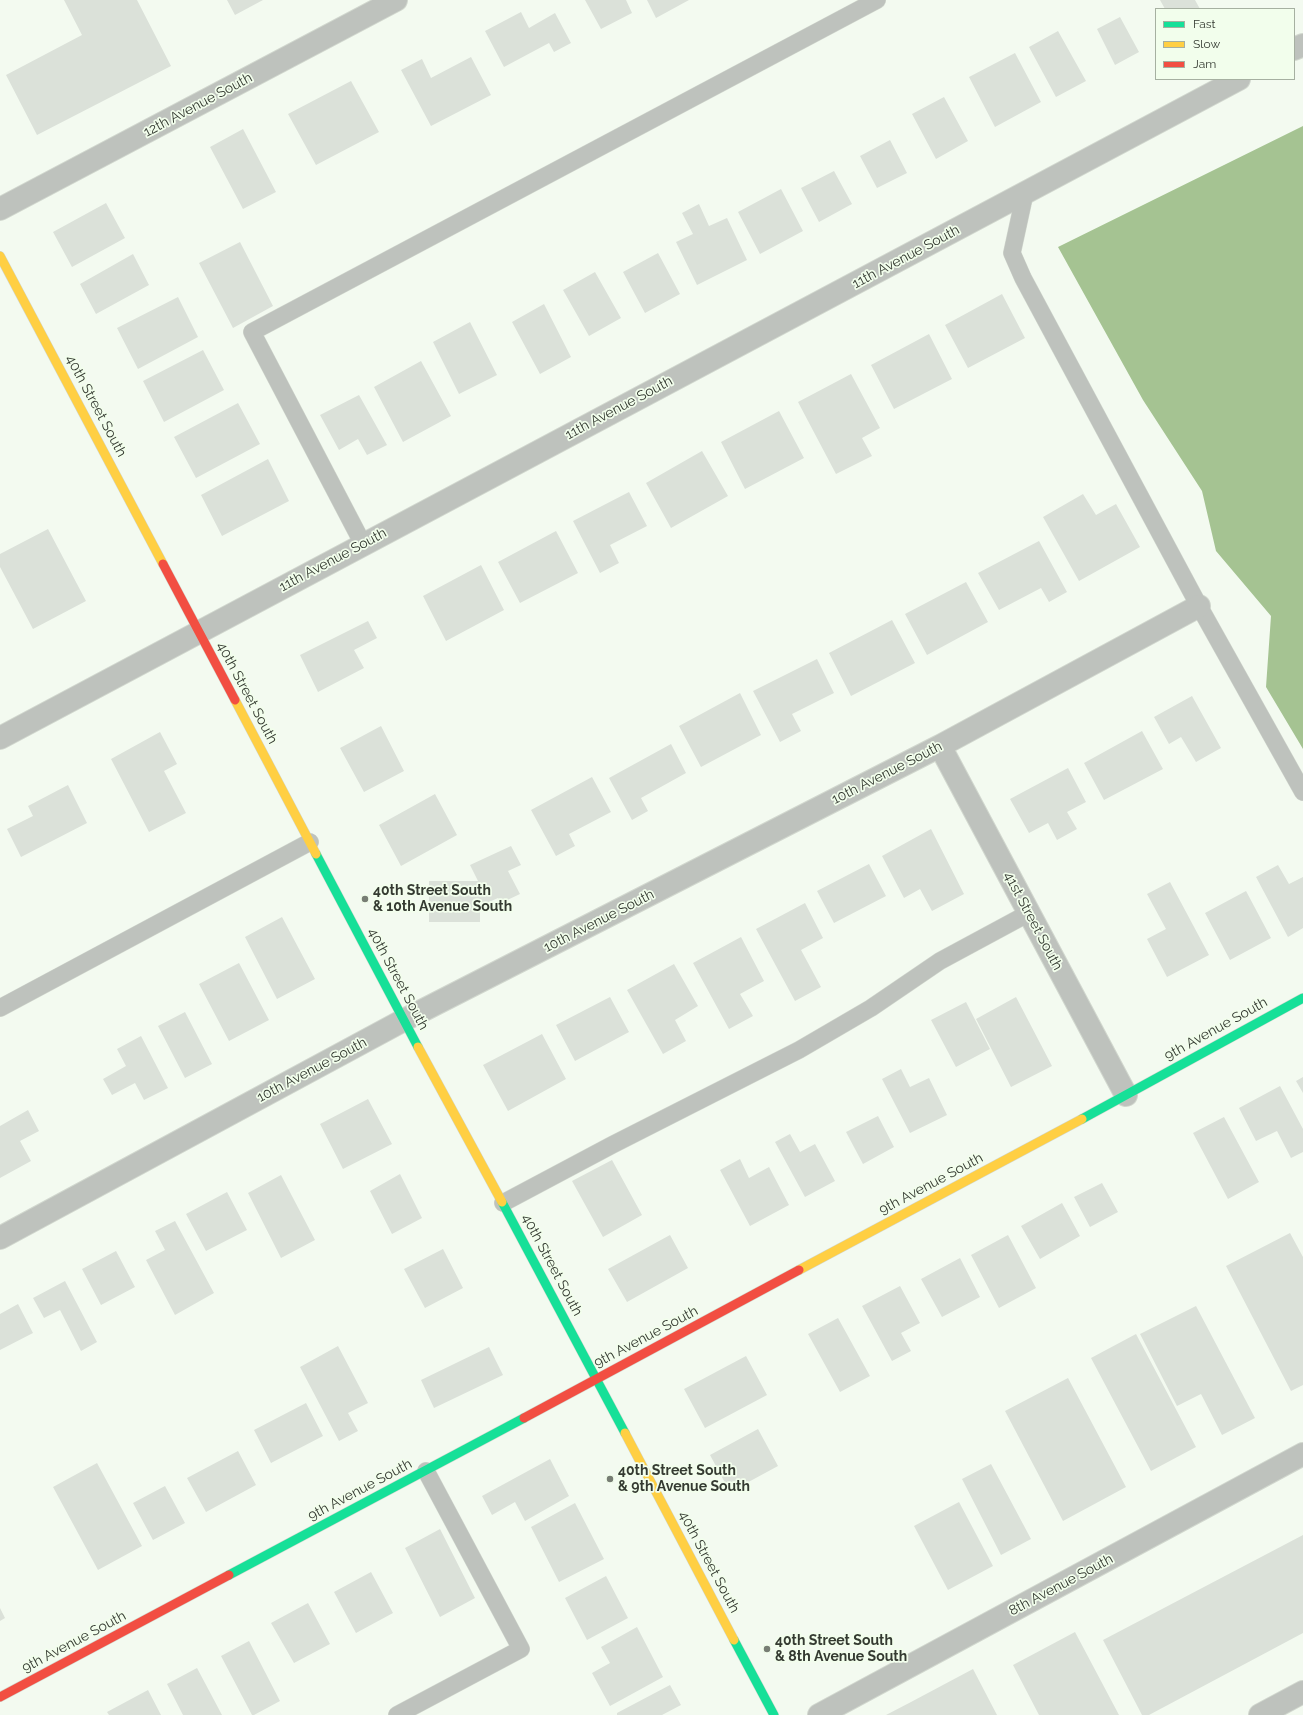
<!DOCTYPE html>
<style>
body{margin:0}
#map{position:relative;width:1303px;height:1715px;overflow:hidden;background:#f3faf0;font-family:Raleway,sans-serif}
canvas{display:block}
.legend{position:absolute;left:1155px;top:8px;width:140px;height:72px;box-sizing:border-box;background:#f2feec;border:1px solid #a6b0a1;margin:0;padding:5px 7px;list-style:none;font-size:12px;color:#343a31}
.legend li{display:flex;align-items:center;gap:8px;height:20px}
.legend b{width:20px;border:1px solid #a6b0a1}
</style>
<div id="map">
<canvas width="1303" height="1715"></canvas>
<ul class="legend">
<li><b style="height:5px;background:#16e098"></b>Fast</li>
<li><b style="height:5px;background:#ffcf43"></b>Slow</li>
<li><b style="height:5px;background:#f24e42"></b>Jam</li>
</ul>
</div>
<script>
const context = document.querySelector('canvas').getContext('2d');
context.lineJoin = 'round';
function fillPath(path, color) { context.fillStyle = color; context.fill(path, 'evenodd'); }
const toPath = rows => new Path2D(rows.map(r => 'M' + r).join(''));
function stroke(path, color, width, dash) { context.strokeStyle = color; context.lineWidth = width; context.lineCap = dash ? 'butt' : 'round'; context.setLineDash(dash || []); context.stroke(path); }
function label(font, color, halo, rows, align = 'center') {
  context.font = font + ' Raleway,sans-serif'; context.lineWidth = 3.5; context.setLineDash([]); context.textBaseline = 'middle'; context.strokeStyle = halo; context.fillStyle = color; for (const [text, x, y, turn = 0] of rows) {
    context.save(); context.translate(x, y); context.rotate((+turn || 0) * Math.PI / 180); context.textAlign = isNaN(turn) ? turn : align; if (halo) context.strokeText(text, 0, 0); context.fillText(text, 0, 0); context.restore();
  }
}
fillPath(toPath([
 [1303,126,1303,749,1266,687,1271,616,1216,551,1202,491,1143,400,1058,247]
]), '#a5c392');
fillPath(toPath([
 [64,0,137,0,171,66,37,135,6,75,82,35],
 [227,0,263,0,235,15],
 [585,0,626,0,632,13,601,29],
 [647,0,689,0,656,18],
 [1160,0,1195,0,1200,9,1165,9],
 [521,12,529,28,555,13,571,43,554,52,549,43,504,67,485,31],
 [1120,17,1139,52,1115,65,1097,29],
 [1058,31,1086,81,1056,97,1029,47],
 [1015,53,1041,102,995,127,969,77],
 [471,57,491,95,431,126,401,70,422,59,431,78],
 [351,81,379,132,316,165,288,114],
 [944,97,968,141,936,159,912,114],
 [243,129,276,192,243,209,210,147],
 [890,140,907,173,877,188,860,156],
 [834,171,852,204,819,222,801,188],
 [781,189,803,231,760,254,738,212],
 [106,203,125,238,72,267,53,232],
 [699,204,709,226,727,218,747,260,697,285,676,242,693,234,682,213],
 [240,242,273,306,233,328,199,263],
 [658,253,680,294,645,313,623,272],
 [133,254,149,285,96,314,80,284],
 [595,272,621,318,589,336,563,290],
 [1002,294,1025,338,968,368,945,325],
 [178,297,198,337,138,369,117,328],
 [544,304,571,357,540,374,512,322],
 [470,322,497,375,459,394,433,342],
 [929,334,952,379,894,409,871,365],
 [203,350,224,390,164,422,143,381],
 [421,361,451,416,403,442,374,387],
 [851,374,880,428,862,438,872,456,836,474,798,402],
 [359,395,387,445,367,455,358,439,339,450,320,415],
 [238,403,260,444,196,478,174,437],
 [779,411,804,458,745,489,721,442],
 [702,451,728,496,671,528,646,483],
 [268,459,289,501,222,536,201,495],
 [629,492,647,526,610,545,619,563,600,573,573,521],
 [1083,494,1096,515,1116,504,1140,547,1079,581,1043,517],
 [48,529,86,601,33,629,0,567,0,554],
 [556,531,578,573,520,603,498,562],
 [1039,541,1067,592,1049,602,1041,588,999,610,978,573],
 [481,565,504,610,446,641,423,596],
 [966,582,988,622,927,655,905,614],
 [892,620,915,663,851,696,829,653],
 [368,621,377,638,354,650,364,668,318,692,300,655],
 [817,659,834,693,792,714,801,731,780,742,753,691],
 [740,693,761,735,701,767,679,726],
 [1192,696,1221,748,1196,762,1181,737,1169,744,1154,717],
 [381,726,404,771,364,792,340,748],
 [1142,731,1163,769,1104,800,1084,763],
 [160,732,177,764,164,771,186,813,149,832,111,759],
 [671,744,686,773,641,798,648,811,632,820,609,778],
 [1068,768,1086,802,1067,812,1077,829,1057,840,1048,823,1029,833,1010,799],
 [592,777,611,812,569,834,575,846,556,856,531,810],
 [68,785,87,823,21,857,7,829,33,816,28,806],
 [435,794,457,835,401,866,379,825],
 [931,829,964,894,932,911,920,889,904,898,882,856],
 [511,846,521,865,508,871,520,894,501,903,498,898,480,906,480,922,429,922,429,881,478,881,470,865],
 [869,864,886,896,834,923,817,891],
 [1278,865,1289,884,1303,877,1303,928,1288,937,1256,877],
 [1170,882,1209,955,1167,977,1147,939,1166,929,1147,894],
 [1246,891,1271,938,1230,960,1205,913],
 [805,903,823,938,801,950,821,987,795,1001,756,929],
 [282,917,315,979,277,999,245,937],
 [741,937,764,981,740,994,753,1016,729,1029,693,963],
 [239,963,269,1020,229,1041,199,984],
 [674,964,698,1006,675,1020,686,1041,663,1054,627,990],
 [610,997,629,1032,575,1061,556,1025],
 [1016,997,1052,1066,1011,1087,976,1019],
 [966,1002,990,1049,956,1067,931,1020],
 [185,1012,212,1064,185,1078,158,1026],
 [542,1034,566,1079,508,1111,483,1065],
 [141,1036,168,1088,144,1100,135,1083,112,1095,103,1079,126,1066,117,1049],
 [901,1069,910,1087,929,1078,947,1115,910,1133,882,1079],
 [1303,1077,1303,1093,1296,1081],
 [1280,1086,1303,1129,1303,1152,1291,1158,1277,1131,1256,1141,1239,1108],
 [368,1099,392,1144,343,1169,320,1124],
 [28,1110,39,1131,20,1141,31,1161,0,1178,0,1126],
 [878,1116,894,1147,863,1164,846,1132],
 [1224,1117,1259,1182,1228,1199,1193,1133],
 [790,1134,800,1152,815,1144,835,1181,805,1197,775,1142],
 [740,1159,749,1178,769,1167,789,1205,750,1226,720,1170],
 [612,1160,642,1215,603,1237,572,1181],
 [400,1174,422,1218,392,1234,370,1191],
 [281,1175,315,1240,281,1258,248,1193],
 [1102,1183,1118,1212,1090,1227,1074,1197],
 [227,1192,247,1230,206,1251,186,1214],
 [1062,1203,1080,1236,1040,1259,1021,1226],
 [175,1221,214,1293,175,1315,146,1260,165,1250,155,1231],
 [1290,1233,1303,1257,1303,1385,1291,1391,1226,1266],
 [670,1235,688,1268,627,1302,608,1269],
 [1008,1235,1036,1288,999,1308,971,1255],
 [443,1249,463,1288,425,1308,404,1269],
 [116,1251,135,1287,101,1305,82,1269],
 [960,1258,980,1297,942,1317,921,1279],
 [65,1281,97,1342,81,1351,60,1310,44,1318,33,1298],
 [900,1286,920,1323,901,1333,911,1351,892,1361,862,1306],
 [18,1304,33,1333,0,1350,0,1314],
 [1196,1306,1255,1418,1222,1435,1201,1394,1177,1406,1140,1334],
 [838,1318,870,1376,840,1392,808,1334],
 [1136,1334,1196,1447,1151,1471,1091,1358],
 [338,1346,368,1403,348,1413,358,1431,339,1441,300,1367],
 [489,1347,503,1375,434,1408,421,1380],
 [746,1356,767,1395,705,1428,684,1389],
 [1068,1378,1126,1487,1063,1521,1005,1411],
 [306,1403,323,1436,271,1463,254,1430],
 [758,1429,778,1466,730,1492,710,1455],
 [238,1451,256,1485,206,1512,187,1478],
 [550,1459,569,1496,525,1521,515,1502,492,1515,482,1496],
 [97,1463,142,1546,98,1570,53,1487],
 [991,1464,1031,1539,1001,1555,962,1479],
 [165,1486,185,1523,153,1540,133,1503],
 [959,1502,993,1566,948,1590,914,1526],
 [575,1503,604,1559,559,1582,531,1527],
 [440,1529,475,1598,440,1617,405,1548],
 [1303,1535,1303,1633,1149,1715,1142,1715,1103,1640],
 [371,1572,393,1613,356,1633,334,1592],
 [606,1576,628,1618,587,1640,565,1598],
 [308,1603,330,1644,294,1663,271,1623],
 [0,1608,5,1618,0,1621],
 [637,1627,663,1677,610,1706,592,1673,610,1663,601,1647],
 [1075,1632,1119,1715,1039,1715,1013,1665],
 [249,1641,280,1701,254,1715,252,1715,221,1656],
 [197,1668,222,1715,183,1715,167,1684],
 [973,1669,997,1715,886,1715,911,1702],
 [670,1685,681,1705,662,1715,617,1715,617,1713],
 [148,1690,161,1715,109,1715,107,1712]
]), '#dbe1d9');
const lane = toPath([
 [1025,193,1012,253,1023,278,1199,606,1303,792],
 [363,544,252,332,877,0],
 [0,1008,310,842],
 [503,1203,612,1145,799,1050,871,1008,940,961,1029,913],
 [397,1715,521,1649,426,1471]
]);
const street = toPath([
 [1294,49,1303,45],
 [0,209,396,0],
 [0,738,1239,79],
 [940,746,1126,1095],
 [0,1238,404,1020,940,746,1199,606],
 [819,1715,1303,1454],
 [1260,1715,1303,1692]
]);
const fast = toPath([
 [316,854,418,1047],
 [1082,1119,1303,998],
 [502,1202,625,1433],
 [229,1575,524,1418],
 [734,1640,774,1715]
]);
const slow = toPath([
 [0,256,163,564],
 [235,700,316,854],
 [418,1047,502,1202],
 [799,1270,1082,1119],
 [625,1433,734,1640]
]);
const jam = toPath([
 [163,564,235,700],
 [524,1418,799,1270],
 [0,1697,229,1575]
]);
stroke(lane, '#d1d7ce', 18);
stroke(street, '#d1d7ce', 24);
stroke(fast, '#d1d7ce', 10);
stroke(slow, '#d1d7ce', 10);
stroke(jam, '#d1d7ce', 10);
stroke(lane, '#bec2bd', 17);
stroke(street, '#bec2bd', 22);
stroke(fast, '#16e098', 9);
stroke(slow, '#ffcf43', 9);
stroke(jam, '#f24e42', 9);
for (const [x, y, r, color] of [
 [365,899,4,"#777d74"],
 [610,1479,4,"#777d74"],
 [767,1649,4,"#777d74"]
]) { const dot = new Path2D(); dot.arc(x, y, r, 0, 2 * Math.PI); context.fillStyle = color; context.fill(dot); stroke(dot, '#f2feec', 1.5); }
label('14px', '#343a31', '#f2feec', [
 ["12th Avenue South",198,105,-28],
 ["11th Avenue South",906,257,-28],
 ["40th Street South",96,406,62],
 ["11th Avenue South",619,408,-28],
 ["11th Avenue South",333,560,-28],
 ["40th Street South",247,693,62],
 ["10th Avenue South",887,773,-27],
 ["10th Avenue South",599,921,-27],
 ["41st Street South",1033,921,62],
 ["40th Street South",398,979,62],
 ["9th Avenue South",1216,1029,-29],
 ["10th Avenue South",312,1070,-28],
 ["9th Avenue South",931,1184,-28],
 ["40th Street South",552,1265,62],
 ["9th Avenue South",646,1337,-28],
 ["9th Avenue South",360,1490,-28],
 ["40th Street South",709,1562,62],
 ["8th Avenue South",1061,1585,-28],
 ["9th Avenue South",74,1642,-28]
]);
label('bold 14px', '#343a31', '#f2feec', [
 ["40th Street South",373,891],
 ["& 10th Avenue South",373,907],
 ["40th Street South",618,1471],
 ["& 9th Avenue South",618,1487],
 ["40th Street South",775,1641],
 ["& 8th Avenue South",775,1657]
], 'left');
</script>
